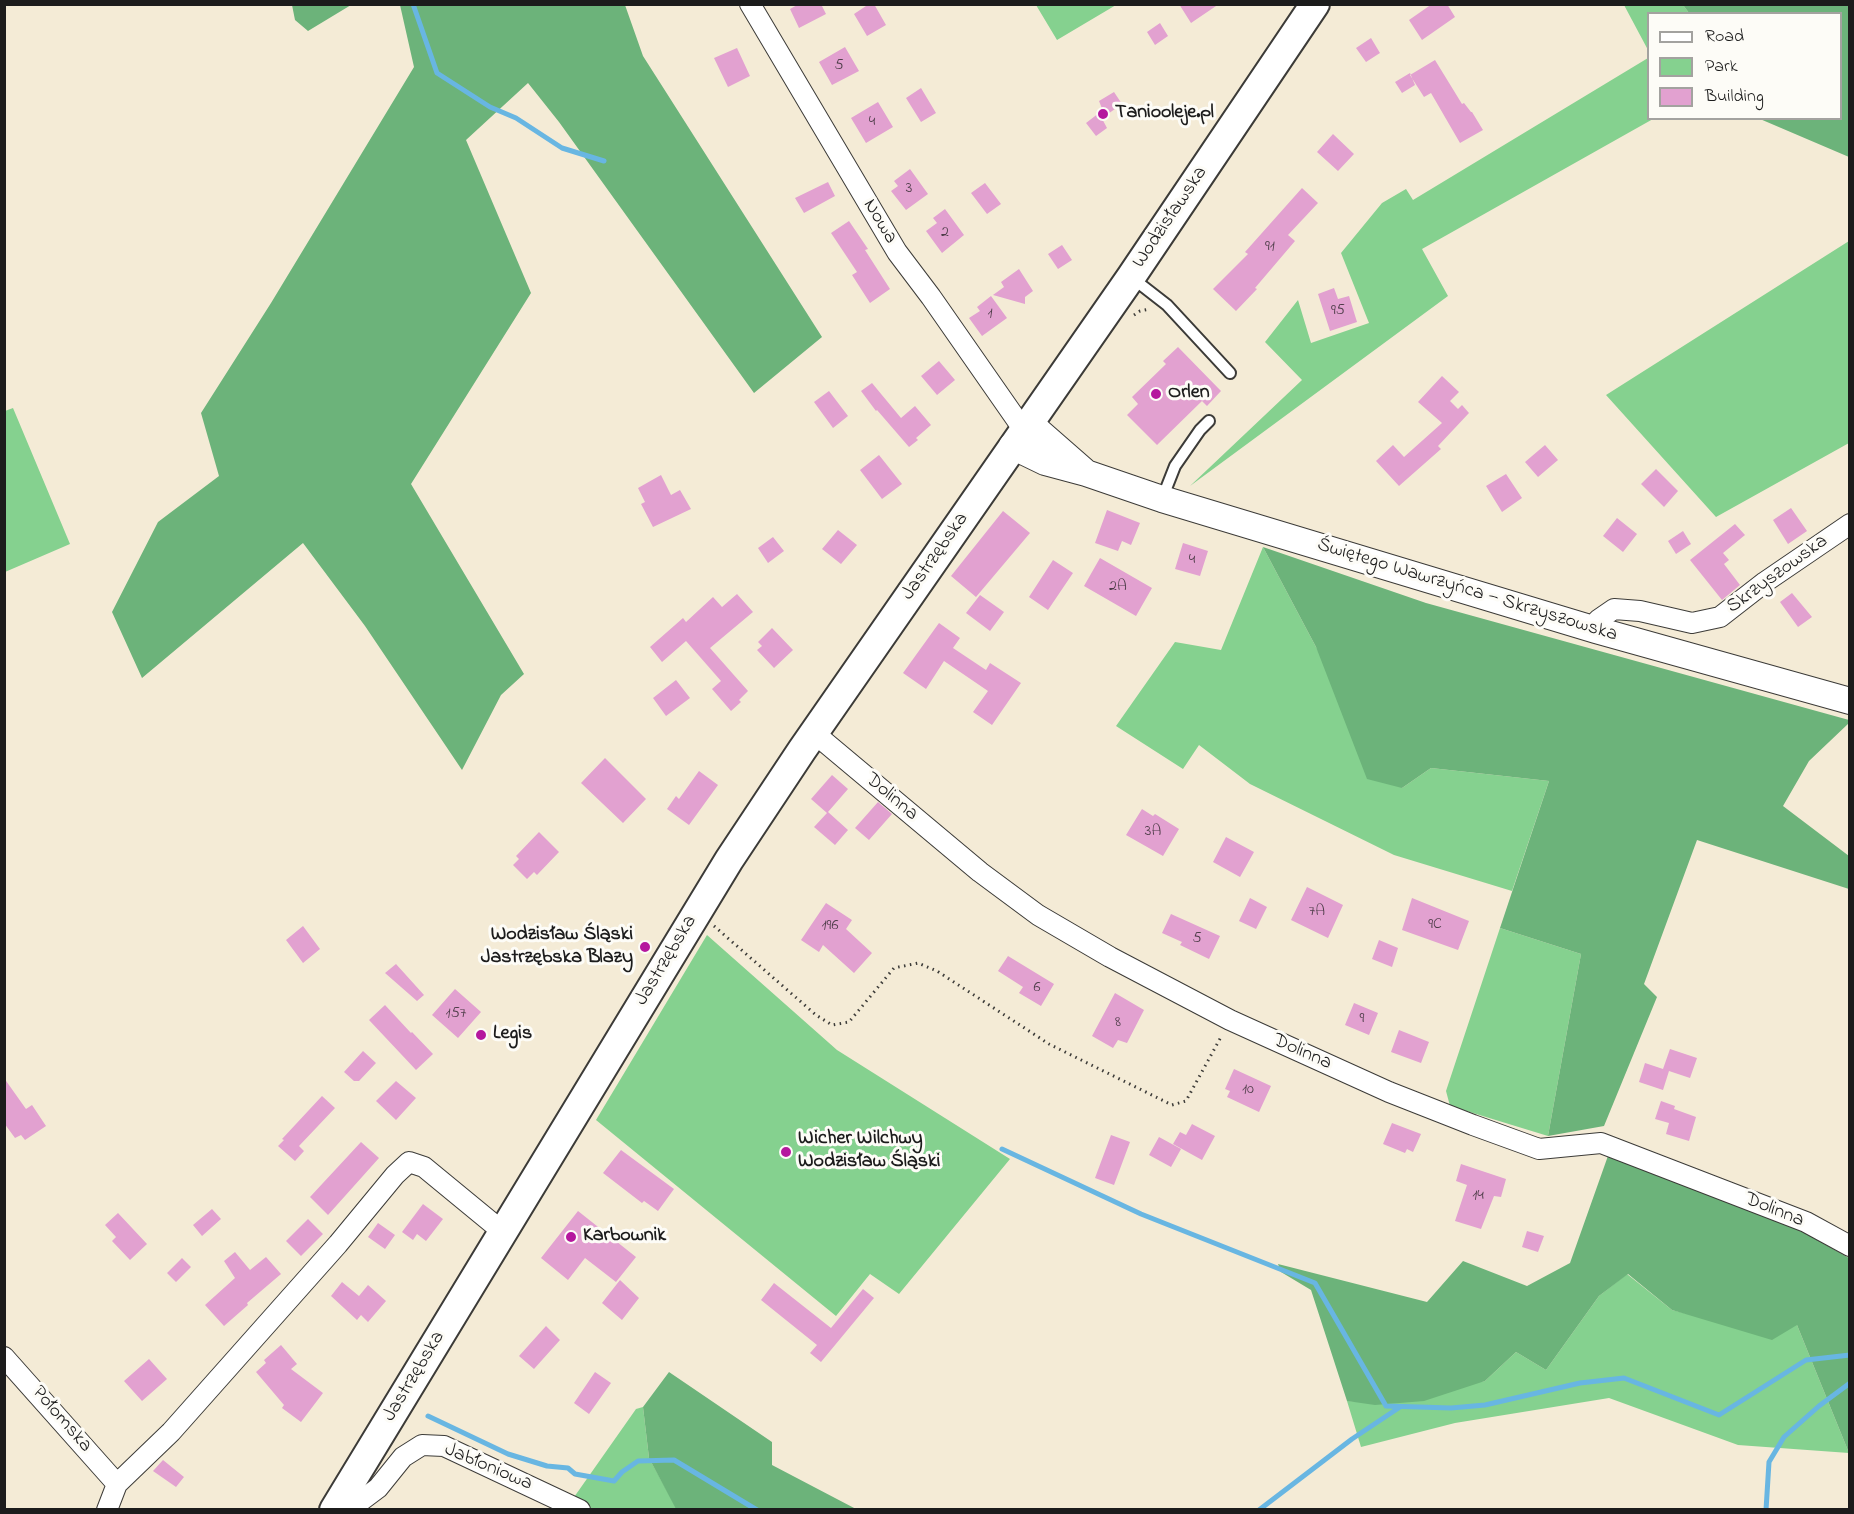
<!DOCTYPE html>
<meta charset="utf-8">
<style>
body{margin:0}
#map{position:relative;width:1854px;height:1514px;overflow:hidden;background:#f4ebd6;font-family:"Indie Flower",sans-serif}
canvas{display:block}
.frame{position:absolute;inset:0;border:6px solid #1c1c1c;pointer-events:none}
.legend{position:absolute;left:1647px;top:12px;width:195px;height:108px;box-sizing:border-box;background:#fdfcf7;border:2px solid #a3a29f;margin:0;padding:8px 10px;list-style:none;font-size:18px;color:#1c1c1c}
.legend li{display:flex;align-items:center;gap:12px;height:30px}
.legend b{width:30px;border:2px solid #a3a29f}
</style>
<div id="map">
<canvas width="1854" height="1514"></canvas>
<div class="frame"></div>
<ul class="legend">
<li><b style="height:8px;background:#fff"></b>Road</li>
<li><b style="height:16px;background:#85d18f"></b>Park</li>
<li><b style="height:16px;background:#e2a1d0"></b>Building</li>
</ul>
</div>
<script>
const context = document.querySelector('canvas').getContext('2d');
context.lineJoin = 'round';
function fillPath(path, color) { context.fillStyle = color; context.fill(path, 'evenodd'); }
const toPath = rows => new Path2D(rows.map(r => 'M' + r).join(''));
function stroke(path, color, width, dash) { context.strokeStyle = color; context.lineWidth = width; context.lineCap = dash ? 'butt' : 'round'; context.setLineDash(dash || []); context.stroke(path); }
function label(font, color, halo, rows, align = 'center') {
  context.font = font + ' "Indie Flower",sans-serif'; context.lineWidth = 6; context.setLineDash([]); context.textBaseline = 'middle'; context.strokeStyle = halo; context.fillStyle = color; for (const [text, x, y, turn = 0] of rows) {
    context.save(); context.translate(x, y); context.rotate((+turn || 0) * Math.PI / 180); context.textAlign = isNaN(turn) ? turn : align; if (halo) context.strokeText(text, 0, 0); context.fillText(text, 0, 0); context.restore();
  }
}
fillPath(toPath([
 [1036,5,1116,5,1057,40],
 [1624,5,1683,5,1689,13,1648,14,1648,50],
 [1648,58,1648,118,1653,119,1422,249,1448,296,1190,486,1302,380,1265,342,1298,300,1311,343,1369,323,1341,253,1382,203,1406,189,1413,200],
 [1849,241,1849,443,1716,517,1606,395],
 [13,408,70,544,5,572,5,411],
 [1263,547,1316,647,1402,788,1431,768,1549,781,1512,891,1394,855,1250,784,1199,745,1183,769,1116,726,1175,642,1221,650],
 [1500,928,1581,954,1548,1136,1450,1106,1446,1091],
 [707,935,837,1050,1010,1159,899,1294,870,1274,836,1316,596,1120],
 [1627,1274,1672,1310,1708,1319,1797,1325,1849,1453,1738,1445,1609,1398,1455,1423,1361,1447,1347,1401,1371,1402,1485,1381,1516,1352,1546,1370,1599,1296],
 [643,1407,649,1458,677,1509,565,1510,636,1409]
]), '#85d18f');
fillPath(toPath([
 [292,5,292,4,351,5,308,31,295,20],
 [400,5,625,5,643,56,822,337,754,393,559,122,528,83,466,140,531,293,411,484,524,674,501,695,462,770,365,626,303,543,142,678,112,612,158,522,219,476,201,413,271,303,414,67],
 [1683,5,1849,5,1849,157,1760,119,1840,118,1840,14,1689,13],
 [1263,547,1426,603,1849,720,1849,723,1809,761,1783,806,1849,856,1849,889,1697,840,1644,984,1657,997,1604,1126,1548,1136,1581,954,1500,928,1549,781,1431,768,1402,788,1367,779,1316,647],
 [1609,1153,1780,1219,1849,1258,1849,1453,1797,1325,1772,1340,1672,1310,1628,1274,1599,1296,1546,1370,1516,1352,1485,1381,1424,1401,1375,1405,1347,1401,1311,1290,1281,1272,1278,1264,1427,1302,1463,1261,1527,1286,1570,1263],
 [669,1372,772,1442,772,1465,856,1509,676,1509,649,1458,643,1407]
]), '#6cb37a');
stroke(toPath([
 [413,4,437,73,490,107,516,118,562,148,604,161],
 [1002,1149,1141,1214,1315,1283,1386,1406,1451,1408,1485,1405,1580,1383,1624,1378,1719,1415,1806,1360,1850,1355],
 [428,1416,508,1454,547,1466,568,1468,575,1474,614,1481,622,1472,638,1461,674,1460,757,1510],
 [1259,1510,1352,1439,1400,1407],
 [1766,1510,1769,1462,1784,1437,1819,1406,1850,1383]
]), '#68b6e2', 5);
fillPath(toPath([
 [799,4,821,4,826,14,799,28,790,9],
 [869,4,874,4,886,25,867,36,854,14],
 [1179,4,1219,4,1191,23],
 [1432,4,1447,4,1455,17,1422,40,1409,20],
 [1160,23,1168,36,1155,45,1147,32],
 [1371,38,1380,53,1366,62,1356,48],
 [845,47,859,71,832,85,819,62],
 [737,48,750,76,728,87,714,58],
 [1435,60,1462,104,1464,103,1471,112,1472,112,1483,130,1460,143,1431,93,1424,97,1410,75],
 [1410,73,1415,85,1402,93,1395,82],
 [921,88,936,113,921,122,906,98],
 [1114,92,1122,104,1105,116,1099,101],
 [878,102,893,127,866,143,851,118],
 [1099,113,1107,128,1096,136,1086,123],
 [1333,134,1354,154,1338,171,1317,152],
 [910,169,928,194,906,210,891,191,898,186,894,181],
 [828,182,835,196,804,213,795,198],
 [985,183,1001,204,987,214,971,193],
 [1302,188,1318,203,1288,235,1295,241,1255,288,1257,289,1236,311,1213,289,1248,254,1245,252],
 [945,209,964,235,942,253,926,231,937,223,933,218],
 [849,221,868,249,865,250,890,289,870,303,852,275,857,272,831,233],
 [1062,245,1072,260,1058,269,1048,254],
 [1019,269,1033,291,1025,297,1025,304,993,295,1004,287,1001,282],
 [1334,288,1338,299,1349,296,1357,322,1330,331,1318,294],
 [991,296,1007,318,982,336,969,318,980,311,977,307],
 [1178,347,1221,391,1207,406,1202,401,1157,445,1127,415,1138,404,1132,397,1166,364,1163,361],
 [939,361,955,380,937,395,921,376],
 [1442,376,1459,392,1450,401,1458,409,1462,405,1469,413,1438,446,1441,449,1399,486,1376,461,1393,445,1404,457,1442,423,1418,402],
 [872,383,901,418,915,406,931,425,916,438,918,440,909,447,877,410,876,411,861,391],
 [829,391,848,416,833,428,814,402],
 [1545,445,1558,460,1538,477,1525,462],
 [879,455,902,484,882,499,860,470],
 [1656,469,1678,491,1664,507,1641,484],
 [1506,474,1522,498,1502,512,1486,486],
 [661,475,671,495,680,490,691,509,653,527,641,504,645,502,638,488],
 [1791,508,1807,531,1788,544,1773,520],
 [1107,510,1140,523,1131,545,1122,541,1118,551,1095,543],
 [1003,511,1030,533,976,597,951,576],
 [1617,518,1637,534,1623,552,1603,536],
 [1735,524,1745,535,1723,553,1729,560,1724,564,1740,585,1722,600,1690,560],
 [838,530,857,545,841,564,822,549],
 [1683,531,1691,544,1676,554,1668,541],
 [773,537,784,551,768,563,758,548],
 [1183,543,1208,551,1200,576,1175,569],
 [1100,558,1152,588,1136,616,1084,586],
 [1053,560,1073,573,1048,610,1029,597],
 [1792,593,1812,617,1798,627,1780,602],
 [737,594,753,612,710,648,748,691,739,700,741,702,731,711,712,689,721,681,686,641,662,662,650,647,683,618,686,622,713,597,722,607],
 [980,595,1004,612,990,631,966,613],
 [939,623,960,638,953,648,986,670,990,663,1021,683,992,725,973,712,988,691,944,661,926,689,903,673],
 [772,628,793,650,774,668,757,650,762,646,758,642],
 [676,680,690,698,666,716,653,698],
 [605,758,646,799,623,823,581,783],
 [699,771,718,785,689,825,667,809,676,796,679,799],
 [832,775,848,789,828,812,848,830,835,845,814,827,827,813,811,799],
 [878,802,892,814,869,840,855,828],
 [1142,809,1153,816,1155,814,1179,829,1163,856,1126,835],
 [539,832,559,852,537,875,534,872,527,879,513,865,519,859,516,856],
 [1226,837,1254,852,1240,877,1213,862],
 [1307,887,1343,905,1328,938,1291,920],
 [1250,898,1267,907,1256,929,1239,921],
 [1412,898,1469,921,1458,950,1402,930],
 [826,903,852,920,846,929,872,953,854,973,823,945,819,952,801,940],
 [1171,914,1220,936,1209,959,1180,945,1182,942,1162,933],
 [303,926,320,949,303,963,286,940],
 [1379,940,1398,948,1392,967,1372,959],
 [1008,956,1054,984,1041,1006,1019,993,1023,987,998,971],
 [396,964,424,995,417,1001,385,973],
 [455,989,481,1012,458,1038,432,1015],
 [1115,993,1144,1010,1127,1043,1118,1040,1113,1048,1092,1036],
 [1354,1003,1378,1013,1369,1035,1345,1025],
 [385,1005,411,1033,412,1032,433,1054,416,1070,369,1020],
 [1399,1030,1429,1042,1421,1063,1391,1052],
 [1670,1049,1697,1058,1690,1078,1669,1071,1663,1090,1639,1082,1645,1063,1663,1069],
 [363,1051,376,1063,359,1081,354,1081,344,1072],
 [1234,1069,1271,1086,1259,1112,1227,1097,1230,1091,1225,1089],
 [4,1078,26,1109,32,1105,46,1126,25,1140,21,1135,15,1138,4,1123],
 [396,1081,416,1098,396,1120,376,1101],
 [322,1096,335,1108,299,1146,304,1151,295,1161,278,1146,284,1140,282,1139],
 [1661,1101,1675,1106,1674,1109,1696,1117,1689,1141,1666,1134,1669,1123,1655,1119],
 [1392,1123,1421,1134,1413,1152,1407,1149,1405,1153,1383,1144],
 [1192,1124,1215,1136,1202,1160,1173,1144,1180,1132,1186,1135],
 [1111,1135,1130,1142,1114,1185,1095,1178],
 [1159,1137,1181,1149,1171,1167,1149,1155],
 [361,1142,379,1158,328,1215,310,1197],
 [621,1150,674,1189,658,1211,644,1201,642,1203,603,1173],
 [1461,1164,1506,1179,1501,1197,1494,1196,1481,1229,1455,1221,1467,1185,1456,1181],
 [423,1204,443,1219,426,1241,417,1234,413,1240,402,1232],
 [212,1209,221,1219,202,1236,193,1225],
 [578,1211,636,1257,616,1282,585,1258,568,1280,541,1258],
 [118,1213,147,1244,130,1260,112,1241,116,1237,105,1225],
 [308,1219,323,1234,301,1256,286,1241],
 [378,1223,395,1235,385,1249,368,1237],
 [1527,1231,1544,1236,1538,1252,1522,1247],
 [235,1252,250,1270,266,1257,281,1274,247,1303,248,1305,224,1326,205,1305,235,1278,224,1261],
 [182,1258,191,1267,176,1282,167,1273],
 [620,1280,639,1298,622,1320,602,1303],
 [342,1282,359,1296,368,1285,386,1301,368,1322,361,1315,357,1320,331,1296],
 [774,1283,831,1328,863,1289,874,1298,821,1362,810,1353,817,1345,761,1300],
 [546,1326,560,1340,534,1369,519,1356],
 [281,1345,297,1364,291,1369,323,1393,301,1422,282,1408,284,1405,256,1372,266,1363,264,1360],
 [149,1359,167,1379,142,1401,124,1381],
 [595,1372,611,1383,589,1414,574,1403],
 [163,1460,184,1477,176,1487,153,1471]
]), '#e2a1d0');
const service = toPath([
 [1131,277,1167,305,1230,373],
 [1162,499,1175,466,1200,430,1209,421]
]);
const minor = toPath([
 [750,4,897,252,931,297,1023,429],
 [1596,630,1598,620,1614,609,1640,611,1692,623,1720,617,1765,582,1850,524],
 [814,733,980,872,1038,915,1110,957,1230,1020,1389,1092,1473,1125,1539,1149,1601,1143,1806,1222,1850,1246],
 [4,1357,117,1484],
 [344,1494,354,1501,362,1500,378,1488,403,1457,422,1445,444,1446,580,1510],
 [107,1510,117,1484,171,1432,338,1244,395,1175,409,1162,424,1167,503,1232]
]);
const tertiary = toPath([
 [1028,422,1084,471],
 [1012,446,1045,462,1086,473,1162,499,1596,630,1850,701]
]);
const secondary = toPath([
 [334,1510,729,860,802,750,1131,277,1315,4]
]);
stroke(service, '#3c3b38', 14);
stroke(minor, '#3c3b38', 22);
stroke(tertiary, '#3c3b38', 28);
stroke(secondary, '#3c3b38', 32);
stroke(toPath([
 [1134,315,1140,311,1150,309],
 [714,926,816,1015,832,1025,849,1022,894,968,918,963,937,971,1049,1044,1172,1105,1186,1101,1222,1035]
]), '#3c3b38', 3, [1.5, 4.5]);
stroke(service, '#fff', 10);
stroke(minor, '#fff', 20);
stroke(tertiary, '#fff', 26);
stroke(secondary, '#fff', 28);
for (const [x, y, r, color] of [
 [1103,114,6,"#b5179e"],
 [1156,394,6,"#b5179e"],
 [645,947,6,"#b5179e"],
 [481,1035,6,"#b5179e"],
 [786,1152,6,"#b5179e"],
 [571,1237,6,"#b5179e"]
]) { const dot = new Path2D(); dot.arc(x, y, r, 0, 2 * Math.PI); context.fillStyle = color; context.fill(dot); stroke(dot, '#fdfcf7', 2); }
label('16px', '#4e3d49', null, [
 ["5",839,66],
 ["4",872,122],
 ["3",909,189],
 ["2",945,233],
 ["91",1270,247],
 ["95",1338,311],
 ["1",990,314],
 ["4",1192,560],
 ["2A",1118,587],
 ["3A",1153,832],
 ["7A",1317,912],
 ["9C",1435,925],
 ["196",830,926],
 ["5",1197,939],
 ["6",1037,988],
 ["157",456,1014],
 ["9",1362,1019],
 ["8",1118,1023],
 ["10",1248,1090],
 ["14",1478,1196]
]);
label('bold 20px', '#1c1c1c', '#fdfcf7', [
 ["Taniooleje.pl",1115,114],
 ["Orlen",1168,394],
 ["Wodzisław Śląski",633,936,"right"],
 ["Jastrzębska Blazy",633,959,"right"],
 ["Legis",493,1035],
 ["Wicher Wilchwy",798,1140],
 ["Wodzisław Śląski",798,1163],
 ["Karbownik",583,1237]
], 'left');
label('20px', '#1c1c1c', '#fdfcf7', [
 ["Wodzisławska",1171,218,-56],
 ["Nowa",879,222,59],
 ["Jastrzębska",936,557,-55],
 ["Skrzyszowska",1778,575,-36],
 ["Świętego Wawrzyńca — Skrzyszowska",1467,591,17],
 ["Dolinna",891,798,40],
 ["Jastrzębska",667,961,-59],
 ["Dolinna",1302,1053,24],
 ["Dolinna",1774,1211,22],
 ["Jastrzębska",415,1377,-59],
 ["Połomska",61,1420,49],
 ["Jabłoniowa",488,1468,23]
]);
</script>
